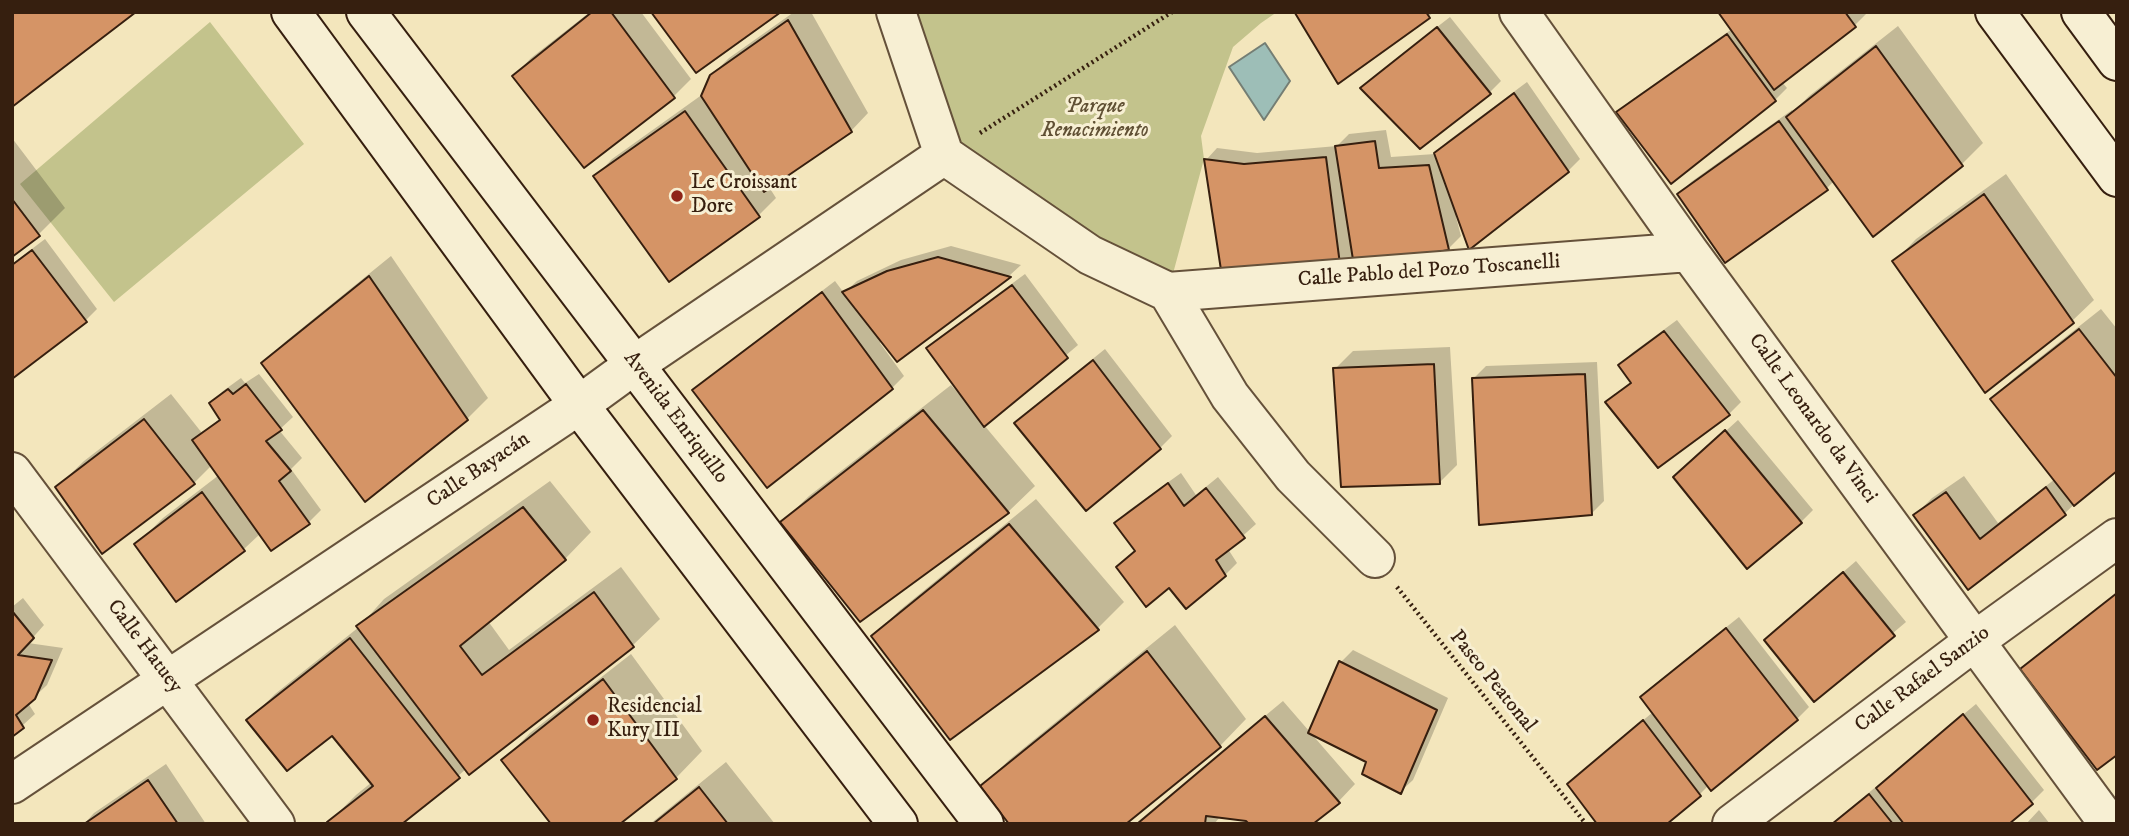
<!DOCTYPE html>
<meta charset="utf-8">
<style>
body{margin:0}
#map{position:relative;width:2129px;height:836px;overflow:hidden;background:#f3e6bc;font-family:"IM FELL DW Pica",serif}
canvas{display:block}
.frame{position:absolute;inset:0;border:14px solid #361f0f;pointer-events:none}
</style>
<div id="map">
<canvas width="2129" height="836"></canvas>
<div class="frame"></div>
</div>
<script>
const context = document.querySelector('canvas').getContext('2d');
context.lineJoin = 'round';
function fillPath(path, color) { context.fillStyle = color; context.fill(path, 'evenodd'); }
const toPath = rows => new Path2D(rows.map(r => 'M' + r).join(''));
function stroke(path, color, width, dash) { context.strokeStyle = color; context.lineWidth = width; context.lineCap = dash ? 'butt' : 'round'; context.setLineDash(dash || []); context.stroke(path); }
function label(font, color, halo, rows, align = 'center') {
  context.font = font + ' "IM FELL DW Pica",serif'; context.lineWidth = 6; context.setLineDash([]); context.textBaseline = 'middle'; context.strokeStyle = halo; context.fillStyle = color; for (const [text, x, y, turn = 0] of rows) {
    context.save(); context.translate(x, y); context.rotate((+turn || 0) * Math.PI / 180); context.textAlign = isNaN(turn) ? turn : align; if (halo) context.strokeText(text, 0, 0); context.fillText(text, 0, 0); context.restore();
  }
}
fillPath(toPath([
 [896,12,1277,12,1261,23,1233,47,1201,136,1204,159,1168,292,944,155],
 [210,22,304,144,114,302,20,184]
]), '#c3c38c');
const water = toPath([
 [1265,43,1290,81,1264,120,1229,67,1265,43]
]);
fillPath(water, '#9dbeb7');
stroke(water, '#747e74', 2);
fillPath(toPath([
 [590,12,641,12,691,79,674,96,514,76,531,58],
 [794,12,811,12,868,113,851,131,769,187,776,198,759,215,669,280,595,177,612,159,703,94,711,76,729,58],
 [1434,12,1339,82,1297,13,1298,12],
 [1720,12,1868,12,1855,25,1782,82,1787,88,1775,100,1618,112,1630,101,1732,29],
 [1450,17,1501,81,1489,93,1362,88,1374,76],
 [1898,26,1983,143,1961,165,1834,181,1827,188,1679,194,1691,182,1792,110,1793,112,1809,96],
 [1527,82,1580,159,1568,171,1456,217,1461,236,1449,248,1355,264,1354,256,1340,271,1206,160,1217,148,1257,153,1337,146,1349,134,1386,130,1391,157,1435,154,1448,141],
 [12,138,65,208,39,234,12,255],
 [2006,174,2094,300,2072,321,1895,261,1916,239],
 [45,239,97,309,85,321,12,376,12,264],
 [951,246,1021,265,1010,275,897,360,882,341,880,343,904,376,892,388,694,391,706,379,835,281,844,293,857,281,901,260],
 [391,256,488,398,467,419,264,363,285,342],
 [1025,274,1078,345,984,425,1035,486,1008,512,782,522,809,496,951,385,959,394,961,393,929,348,941,336],
 [2101,309,2117,329,2117,469,2080,499,2064,514,1969,587,1915,515,1932,498,1964,476,1998,523,2055,479,1992,399,2014,378],
 [1677,320,1741,402,1729,414,1607,402,1632,381,1620,365,1632,353],
 [1450,347,1457,465,1440,482,1335,369,1353,351],
 [1105,349,1172,436,1160,448,1016,423,1028,411],
 [1597,362,1604,501,1592,513,1474,378,1486,366],
 [259,374,293,417,279,430,302,458,291,469,321,510,309,522,261,533,244,549,176,599,137,544,163,518,219,475,212,465,194,483,102,552,57,487,84,461,171,394,202,433,221,418,211,403,223,391,241,378,245,383],
 [1738,420,1813,510,1801,522,1687,466],
 [1181,473,1196,495,1218,477,1256,524,1228,549,1237,563,1225,575,1136,550,1116,523,1128,511],
 [550,481,591,532,565,559,488,621,509,650,621,567,660,619,633,645,469,772,466,769,458,776,329,822,356,795,372,782,332,733,249,720,275,694,359,627,384,599],
 [1036,499,1124,602,1097,629,873,636,900,610],
 [1856,561,1906,622,1814,700,1778,628],
 [2117,593,2117,752,2023,669,2035,657],
 [23,598,44,625,28,643,63,648,47,685,28,703,35,714,12,735,12,607],
 [1739,617,1809,707,1797,719,1711,789,1708,786,1700,794,1581,773,1653,712,1642,697,1654,685],
 [1175,625,1246,719,1220,746,983,786,1009,760],
 [1353,650,1448,698,1413,780,1401,791,1368,761,1341,662],
 [631,654,702,751,676,778,617,824,504,760,530,733],
 [1283,701,1355,784,1338,802,1247,819,1220,817,1214,824,1135,824],
 [1976,704,2044,790,2032,802,2006,824,1831,824],
 [726,762,775,824,650,824],
 [166,764,206,824,84,824,94,813],
 [2039,810,2050,824,2026,824]
]), '#0003');
const building = toPath([
 [12,12,136,12,12,107,12,12],
 [592,12,611,12,675,98,584,168,512,76,592,12],
 [651,12,781,12,696,73,651,12],
 [1426,12,1430,18,1338,84,1295,13,1426,12],
 [1718,12,1845,12,1856,27,1774,90,1718,12],
 [788,20,852,132,764,192,701,96,710,75,788,20],
 [1437,27,1491,94,1420,149,1360,88,1437,27],
 [1727,34,1776,101,1671,184,1616,112,1727,34],
 [1876,46,1963,166,1873,237,1786,117,1876,46],
 [1514,93,1569,172,1469,250,1434,153,1514,93],
 [685,111,760,217,669,282,593,176,685,111],
 [1779,121,1828,190,1725,263,1677,194,1779,121],
 [1375,141,1379,168,1429,165,1449,250,1354,266,1335,146,1375,141],
 [1326,157,1341,272,1223,283,1204,159,1244,164,1326,157],
 [1984,194,2074,323,1985,393,1892,261,1984,194],
 [12,199,40,236,12,257,12,199],
 [32,250,87,322,12,379,12,265,32,250],
 [938,257,1011,277,897,362,842,292,887,271,938,257],
 [369,276,468,420,365,502,261,363,369,276],
 [1012,285,1068,358,984,427,926,348,1012,285],
 [822,292,893,389,767,488,692,390,822,292],
 [2079,329,2117,378,2117,471,2074,506,1990,399,2079,329],
 [1664,331,1730,415,1658,468,1605,402,1631,383,1618,365,1664,331],
 [1093,360,1161,449,1086,511,1014,423,1093,360],
 [1434,364,1440,484,1341,487,1333,368,1434,364],
 [1585,374,1592,515,1479,525,1472,378,1585,374],
 [246,384,282,430,266,441,291,471,279,481,310,524,271,551,192,440,220,420,209,403,228,389,233,394,246,384],
 [923,410,1009,513,860,622,780,522,923,410],
 [144,419,195,484,102,554,55,487,144,419],
 [1725,430,1802,523,1747,569,1673,477,1725,430],
 [1168,483,1184,506,1206,488,1245,538,1216,560,1226,576,1186,609,1169,588,1146,607,1116,567,1135,551,1114,523,1168,483],
 [2046,487,2066,515,1968,590,1913,515,1946,492,1980,539,2046,487],
 [202,492,245,551,176,602,134,544,202,492],
 [523,507,566,560,460,646,482,675,594,592,634,647,469,775,356,626,523,507],
 [1009,524,1099,630,950,740,871,636,1009,524],
 [1843,572,1895,636,1814,702,1764,640,1843,572],
 [2117,593,2117,755,2097,770,2020,669,2117,593],
 [12,611,34,638,18,655,52,660,35,699,16,715,24,728,12,737,12,611],
 [1726,628,1798,720,1711,791,1640,697,1726,628],
 [350,638,460,778,402,824,328,824,327,822,373,786,332,736,287,771,246,720,350,638],
 [1147,651,1221,747,1126,824,1009,824,980,786,1147,651],
 [1339,661,1437,710,1401,794,1362,774,1366,762,1308,733,1339,661],
 [603,679,677,779,620,824,551,824,501,760,603,679],
 [1963,714,2033,804,2009,824,1904,824,1876,788,1963,714],
 [1265,716,1340,803,1313,824,1249,824,1246,821,1206,816,1205,824,1137,824,1265,716],
 [1643,720,1701,796,1667,824,1597,824,1567,784,1643,720],
 [148,780,178,824,84,824,148,780],
 [699,787,728,824,653,824,699,787],
 [1869,794,1893,824,1832,824,1869,794]
]);
fillPath(building, '#d59466');
stroke(building, '#361f0f', 2);
const minor = toPath([
 [896,12,944,155,1090,255,1168,292,1230,396,1293,476,1375,558],
 [1519,12,1689,252,2109,824],
 [1168,292,1689,252],
 [12,472,275,824],
 [12,784,579,405,634,365,944,155],
 [1732,824,1976,640,2117,538]
]);
const secondary = toPath([
 [291,12,579,405,898,824],
 [366,12,984,824],
 [1995,12,2117,177],
 [2081,12,2117,61]
]);
stroke(minor, '#65513a', 42);
stroke(secondary, '#361f0f', 42);
stroke(toPath([
 [980,133,1172,12],
 [1397,587,1586,824]
]), '#361f0f', 4.5, [2, 3.5]);
stroke(minor, '#f7efd3', 38);
stroke(secondary, '#f7efd3', 38);
for (const [x, y, r, color] of [
 [677,196,7,"#8f2418"],
 [593,720,7,"#8f2418"]
]) { const dot = new Path2D(); dot.arc(x, y, r, 0, 2 * Math.PI); context.fillStyle = color; context.fill(dot); stroke(dot, '#f7efd3', 2.5); }
label('italic 21px', '#605034', '#f7efd3', [
 ["Parque",1095,108],
 ["Renacimiento",1095,132]
]);
label('21px', '#361f0f', '#f7efd3', [
 ["Le Croissant",691,184],
 ["Dore",691,208],
 ["Residencial",607,708],
 ["Kury III",607,732]
], 'left');
label('21px', '#361f0f', '#f7efd3', [
 ["Calle Pablo del Pozo Toscanelli",1429,272,-4],
 ["Avenida Enriquillo",675,418,53],
 ["Calle Leonardo da Vinci",1812,419,54],
 ["Calle Bayacán",479,471,-34],
 ["Calle Hatuey",144,647,53],
 ["Calle Rafael Sanzio",1923,680,-37],
 ["Paseo Peatonal",1492,682,51]
]);
</script>
